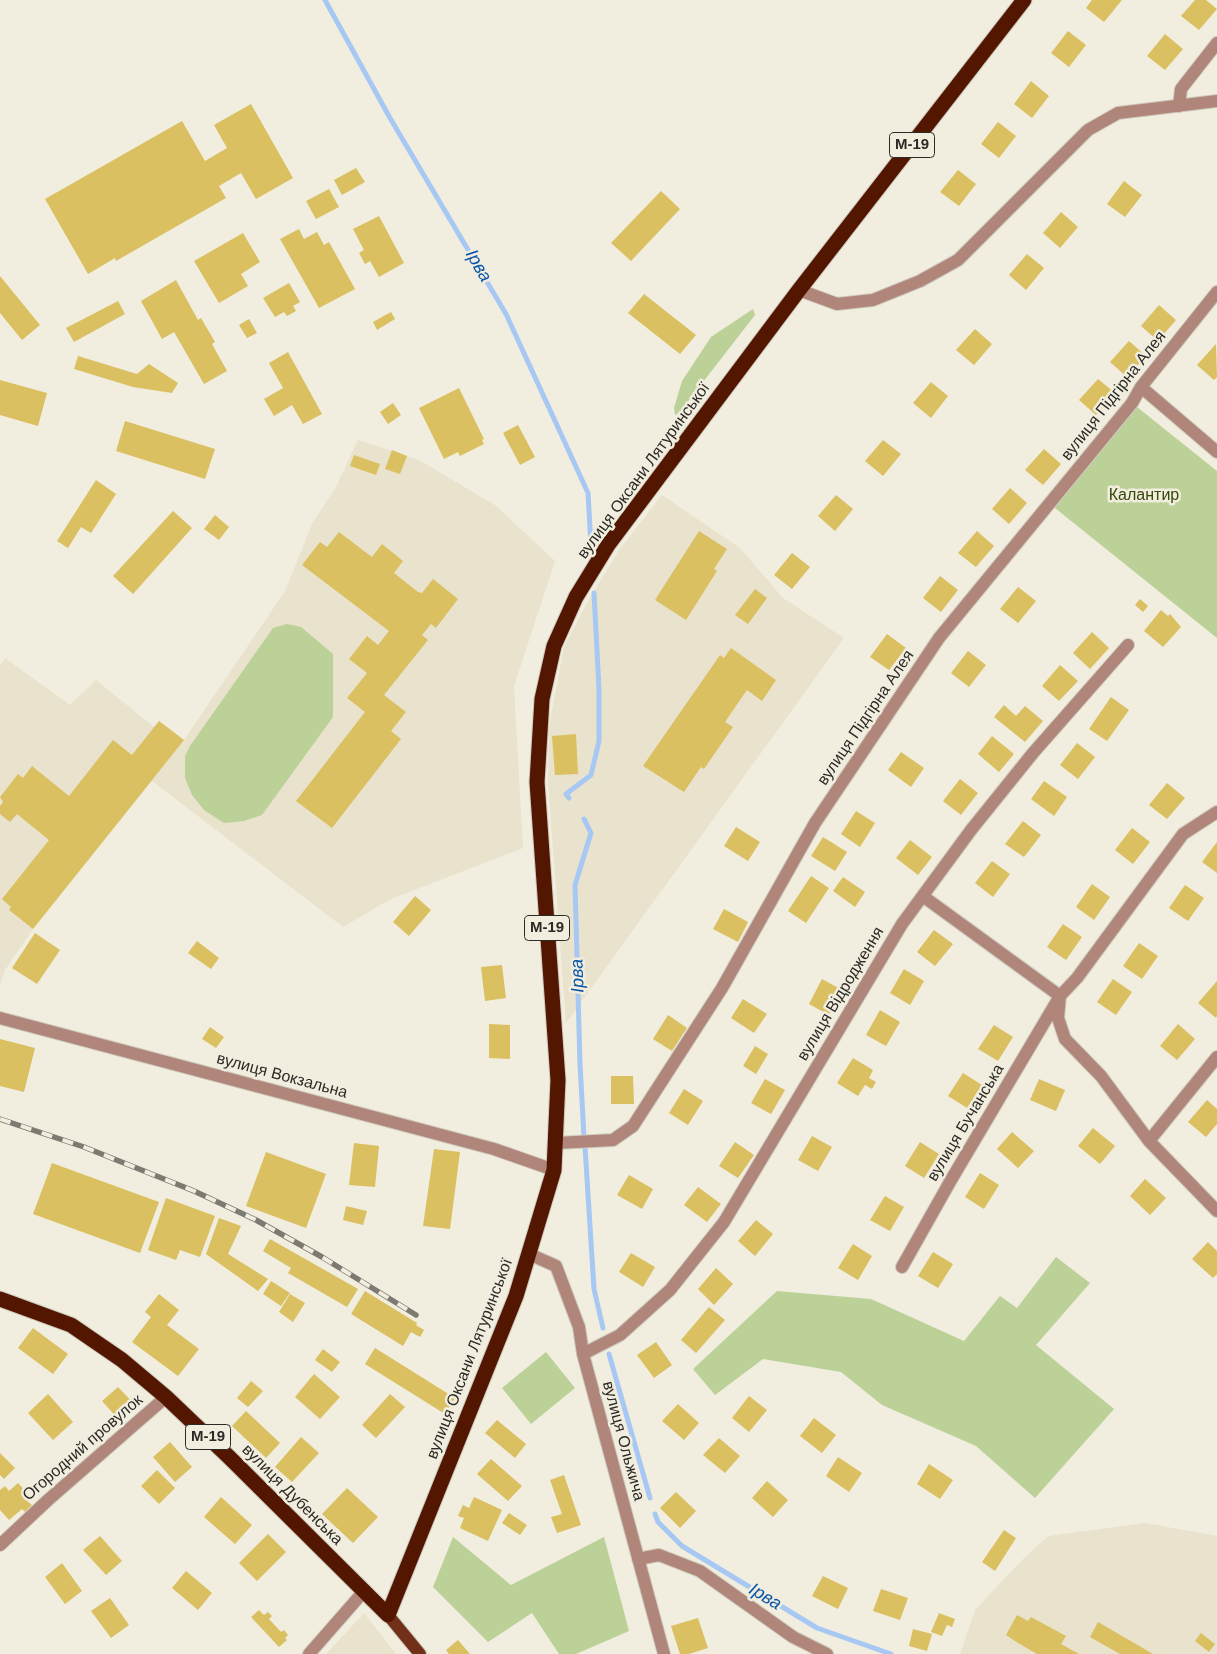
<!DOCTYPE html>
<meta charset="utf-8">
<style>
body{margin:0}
canvas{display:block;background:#f1eddf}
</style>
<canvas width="1217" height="1654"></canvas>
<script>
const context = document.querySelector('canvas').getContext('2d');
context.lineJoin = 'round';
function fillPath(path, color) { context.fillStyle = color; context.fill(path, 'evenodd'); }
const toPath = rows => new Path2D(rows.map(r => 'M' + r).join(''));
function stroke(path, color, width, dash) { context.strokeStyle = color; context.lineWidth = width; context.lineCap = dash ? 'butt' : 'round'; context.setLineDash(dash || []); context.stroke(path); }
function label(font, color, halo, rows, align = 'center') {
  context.font = font + ' Helvetica,sans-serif'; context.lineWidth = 5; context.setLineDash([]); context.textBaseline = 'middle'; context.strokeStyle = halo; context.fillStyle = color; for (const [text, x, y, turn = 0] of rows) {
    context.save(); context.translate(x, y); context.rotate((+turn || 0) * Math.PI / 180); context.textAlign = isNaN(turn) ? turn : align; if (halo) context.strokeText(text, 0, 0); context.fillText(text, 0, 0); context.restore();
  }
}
fillPath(toPath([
 [358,440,419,460,495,505,555,561,514,686,523,848,391,899,343,927,152,781,33,929,5,970,0,985,0,666,5,658,70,705,96,680,154,727,159,721,184,740,285,591,312,524,336,487],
 [662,495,740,548,783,598,844,638,566,1023,548,782,549,727,564,647,587,603,619,550],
 [1145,1523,1217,1536,1217,1654,960,1654,975,1610,1021,1561,1048,1536],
 [364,1613,396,1654,326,1654]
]), '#e9e3cd');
fillPath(toPath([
 [753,309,755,315,679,413,675,415,674,408,682,381,711,337],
 [1132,403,1217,471,1217,638,1050,504],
 [287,624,301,627,333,654,333,717,262,815,244,821,224,823,204,810,192,795,185,778,185,756,190,746,273,628],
 [1056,1257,1090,1283,1036,1345,1114,1409,1035,1498,976,1446,882,1405,841,1372,763,1359,715,1395,693,1369,777,1291,871,1299,964,1341,1000,1296,1017,1308],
 [546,1352,575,1388,531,1424,502,1388],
 [453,1537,511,1585,604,1537,629,1631,576,1654,559,1654,532,1613,488,1642,433,1587]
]), '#bbd197');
stroke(toPath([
 [325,0,390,118,506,314,588,493,591,546],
 [569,798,566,794,591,775,599,741,599,689,594,593],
 [584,819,591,833,575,885,580,1064,584,1137],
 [585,1147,594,1289,603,1328],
 [609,1354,650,1498],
 [655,1514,658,1522,682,1546,817,1628,891,1654]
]), '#a8c8f4', 5);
fillPath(toPath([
 [1092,0,1122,0,1104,22,1086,8],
 [1195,0,1206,0,1217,9,1199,30,1181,16],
 [1068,31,1086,45,1069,67,1051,53],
 [1165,34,1183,49,1165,70,1147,56],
 [1031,81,1049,96,1032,118,1014,104],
 [251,104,293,178,256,199,241,173,219,186,226,198,116,261,115,258,88,274,45,199,182,121,205,161,227,148,214,125],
 [998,122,1016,136,999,158,981,144],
 [356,168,365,182,342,195,334,180],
 [958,170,976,184,959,206,940,192],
 [1124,181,1142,195,1125,217,1107,204],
 [329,189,339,207,316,219,306,201],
 [661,191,680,209,631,261,611,243],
 [1061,212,1078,227,1060,248,1043,233],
 [379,216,404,263,379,277,370,261,365,264,359,253,364,250,353,229],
 [299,229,304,239,317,232,324,245,329,242,355,289,319,308,280,239],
 [243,233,260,262,241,274,248,286,219,303,194,261],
 [1027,254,1044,268,1026,290,1009,275],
 [0,276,40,325,22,340,0,313],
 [176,280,198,320,201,318,215,342,212,344,227,371,204,384,174,332,162,339,141,301],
 [289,283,300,302,293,306,296,311,287,316,284,312,275,317,263,298],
 [644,294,696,335,680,354,628,313],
 [118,301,125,314,74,342,66,328],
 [1159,305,1176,320,1158,341,1141,326],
 [391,312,395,319,377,330,373,322],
 [249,319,257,333,247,338,239,325],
 [975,329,992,344,974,365,956,350],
 [1129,341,1146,356,1127,377,1110,362],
 [1216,344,1217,377,1214,380,1197,365],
 [288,352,322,414,303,424,292,405,274,416,264,399,283,388,269,363],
 [78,356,137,374,149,364,178,383,172,393,133,387,74,369],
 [1098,379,1115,393,1096,415,1079,400],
 [0,380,47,393,38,426,0,415],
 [931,382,948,396,931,418,913,403],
 [459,388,484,439,482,440,484,444,460,456,458,452,444,459,419,408],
 [393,403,401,415,388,424,380,412],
 [125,421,215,449,205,479,116,451],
 [518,425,535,457,520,465,503,433],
 [883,440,901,454,883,476,865,461],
 [1044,449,1061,464,1043,485,1025,470],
 [392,450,407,456,400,474,385,469],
 [354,455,380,464,376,475,350,466],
 [96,480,116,494,91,533,81,527,68,548,57,541],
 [1010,488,1027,503,1009,524,992,509],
 [836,495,853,509,835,531,818,516],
 [173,511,192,528,133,594,113,576],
 [215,515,229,527,219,540,204,529],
 [699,531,727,549,714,569,717,571,686,620,655,600],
 [977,531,994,546,976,567,958,553],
 [339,532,372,557,382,544,403,561,394,573,418,592,422,593,433,579,458,599,436,628,431,624,422,635,428,640,384,695,406,712,391,731,401,739,332,828,296,801,365,712,347,698,367,673,349,659,367,636,378,645,389,631,302,565,320,542,327,547],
 [792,553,810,567,792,589,774,575],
 [940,576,958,590,941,612,923,598],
 [1018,587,1036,601,1018,623,1000,609],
 [755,589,767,598,748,624,735,615],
 [1140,599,1148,606,1143,612,1135,605],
 [1161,610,1168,616,1170,614,1181,627,1163,647,1144,631],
 [1092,632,1109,648,1090,669,1073,653],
 [887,634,906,648,889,670,870,657],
 [731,648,776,680,762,701,747,690,725,722,733,727,704,769,701,767,684,792,643,766,720,655,724,658],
 [968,651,986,665,969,687,951,673],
 [1060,665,1078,681,1059,701,1042,686],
 [1111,697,1129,710,1107,741,1089,729],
 [1004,705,1016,716,1025,706,1043,721,1025,742,994,717],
 [159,721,184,740,33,929,9,910,11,907,2,899,49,840,17,814,10,822,0,814,0,806,3,802,0,797,18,774,23,778,32,766,69,796,113,740,132,755],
 [576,734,578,774,555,775,552,736],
 [992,736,1014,754,999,772,978,754],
 [1077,743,1095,757,1078,779,1060,765],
 [901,752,924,768,911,787,888,770],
 [960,779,978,793,961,815,943,801],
 [1044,781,1067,797,1054,816,1031,799],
 [1167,783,1185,798,1167,819,1149,805],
 [856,811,875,823,860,847,841,834],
 [1023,821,1041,835,1024,857,1005,844],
 [736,827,760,842,748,861,724,846],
 [1132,828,1150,842,1133,864,1115,850],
 [823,837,847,852,835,871,811,856],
 [910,840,932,857,918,875,896,858],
 [1217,842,1217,873,1202,862],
 [992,861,1010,874,993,897,975,883],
 [811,876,829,888,806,923,788,911],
 [843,877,865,892,855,907,833,891],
 [1092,884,1110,897,1094,920,1076,907],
 [1185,885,1204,898,1188,921,1169,908],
 [415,896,431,910,409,936,393,922],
 [724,909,748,922,738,942,713,929],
 [1063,924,1082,937,1066,960,1047,947],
 [934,930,953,944,935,966,917,952],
 [35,933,60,950,37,984,12,968],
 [197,941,219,958,211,969,188,953],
 [1139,943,1158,956,1142,979,1123,966],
 [502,965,506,998,485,1001,481,967],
 [904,969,924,981,910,1005,890,993],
 [822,979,842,990,829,1015,809,1004],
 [1113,979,1132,992,1116,1015,1097,1002],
 [1217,981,1217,1016,1216,1018,1198,1003],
 [743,999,767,1014,754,1033,731,1018],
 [880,1010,900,1022,886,1046,866,1035],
 [668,1015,687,1028,672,1051,653,1039],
 [489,1024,510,1025,510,1059,489,1058],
 [1178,1024,1195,1039,1177,1060,1160,1046],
 [994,1025,1013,1037,998,1061,978,1049],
 [210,1027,224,1037,216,1048,202,1039],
 [0,1039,35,1048,24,1092,0,1086],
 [755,1046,768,1054,756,1074,743,1066],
 [853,1058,873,1070,869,1078,876,1082,872,1089,865,1085,858,1096,837,1083],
 [963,1073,982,1085,967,1108,948,1096],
 [611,1076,633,1076,634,1104,611,1104],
 [765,1079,785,1090,771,1114,751,1103],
 [1039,1079,1065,1090,1056,1111,1030,1100],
 [684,1089,703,1101,688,1125,669,1113],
 [1207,1100,1217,1109,1217,1124,1206,1137,1188,1122],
 [1093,1128,1115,1146,1100,1164,1078,1146],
 [1012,1132,1034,1151,1018,1168,997,1149],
 [812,1136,832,1147,818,1171,798,1160],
 [735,1142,754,1155,738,1178,719,1166],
 [920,1142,939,1154,924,1178,905,1166],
 [354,1143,379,1146,375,1187,349,1185],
 [434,1149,460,1152,450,1229,423,1226],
 [266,1152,326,1174,306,1228,246,1206],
 [52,1163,159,1202,140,1253,33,1214],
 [980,1173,999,1185,984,1209,965,1197],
 [629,1175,653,1189,642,1209,617,1195],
 [1145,1179,1166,1198,1150,1215,1130,1196],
 [698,1187,721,1204,707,1222,684,1205],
 [885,1196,904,1207,890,1231,870,1220],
 [166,1198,215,1216,200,1257,180,1250,176,1260,148,1250],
 [346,1206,367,1211,363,1225,343,1220],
 [219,1218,241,1226,228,1254,268,1279,258,1291,206,1254],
 [756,1220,773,1234,755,1256,738,1241],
 [270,1239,358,1289,347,1307,288,1273,291,1268,263,1251],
 [1208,1242,1217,1251,1217,1274,1213,1278,1192,1259],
 [853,1244,872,1256,858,1280,838,1268],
 [933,1252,953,1264,938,1288,918,1276],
 [631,1253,655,1267,643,1287,619,1272],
 [716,1268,733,1284,714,1305,698,1289],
 [271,1281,290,1293,281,1306,263,1294],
 [365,1291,417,1323,416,1325,424,1330,420,1337,411,1332,403,1346,351,1314],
 [159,1294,179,1310,167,1325,199,1349,178,1376,132,1342,151,1317,145,1312],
 [290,1294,305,1303,293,1322,279,1312],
 [709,1307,725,1320,696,1353,681,1340],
 [33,1328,68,1354,53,1374,18,1348],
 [656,1342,672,1365,654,1378,637,1355],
 [375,1348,455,1398,445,1414,365,1364],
 [323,1349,340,1362,332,1372,315,1360],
 [314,1374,340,1397,320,1419,295,1397],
 [251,1381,263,1391,248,1407,237,1398],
 [118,1387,135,1405,119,1420,102,1401],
 [48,1394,73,1422,53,1440,28,1413],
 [390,1394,405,1407,376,1438,362,1425],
 [749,1396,767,1410,749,1432,732,1418],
 [678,1404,699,1423,684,1440,662,1421],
 [246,1411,280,1443,266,1458,232,1426],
 [814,1418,836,1435,822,1453,800,1436],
 [497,1420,526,1444,515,1458,485,1433],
 [301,1437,319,1453,292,1482,275,1467],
 [719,1438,740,1456,725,1473,703,1455],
 [170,1442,192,1467,175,1482,153,1457],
 [0,1453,15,1468,4,1479,0,1475],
 [838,1457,862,1473,849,1492,826,1476],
 [491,1459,522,1486,508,1501,477,1474],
 [929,1464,953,1480,940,1499,917,1484],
 [157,1470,175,1488,159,1504,141,1486],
 [564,1475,581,1525,557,1533,551,1517,562,1514,550,1480],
 [767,1481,788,1500,773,1517,752,1498],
 [18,1483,31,1497,27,1501,32,1505,25,1512,22,1509,9,1520,0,1510,0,1490,5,1486,9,1491],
 [347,1488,378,1517,353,1543,322,1514],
 [676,1492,696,1511,680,1528,660,1508],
 [221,1497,252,1525,235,1544,204,1517],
 [474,1497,502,1510,488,1541,460,1528,464,1518,458,1516,463,1505,469,1508],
 [509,1513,527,1525,520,1535,502,1523],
 [1004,1530,1016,1538,995,1571,982,1562],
 [268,1534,286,1552,257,1581,239,1563],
 [100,1536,122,1561,106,1575,83,1550],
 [62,1563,82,1591,65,1604,45,1577],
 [186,1571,212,1593,198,1610,172,1588],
 [823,1576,848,1588,838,1609,812,1596],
 [881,1589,908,1598,900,1620,873,1611],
 [110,1598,129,1625,111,1638,91,1611],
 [259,1610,264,1615,268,1612,272,1616,269,1619,281,1632,284,1630,288,1635,285,1638,287,1640,279,1647,251,1617],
 [939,1613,955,1619,952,1627,947,1625,942,1636,931,1632],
 [1017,1615,1028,1621,1031,1617,1066,1636,1061,1644,1079,1654,1037,1654,1018,1643,1006,1635],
 [698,1618,708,1648,689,1654,680,1654,671,1626],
 [1098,1622,1153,1654,1120,1654,1090,1637],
 [913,1629,932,1634,927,1651,909,1646],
 [1201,1633,1215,1644,1209,1652,1195,1641],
 [458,1640,470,1654,449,1654,446,1650]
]), '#dac061');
const minor = toPath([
 [1179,106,1181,89,1217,43],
 [799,290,837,304,873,300,920,281,958,260,1088,130,1118,113,1217,101],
 [1141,387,1217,452],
 [924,897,1060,996,1058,1018,1065,1039,1101,1076,1149,1141,1217,1211],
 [0,1018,494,1149,554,1170],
 [1149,1141,1217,1057],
 [557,1143,613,1140,633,1126,722,988,815,823,939,638,1132,403,1141,387,1217,292],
 [529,1254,556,1266,579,1327,583,1354,664,1654],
 [902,1267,951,1180,1060,996,1077,978,1183,834,1217,812],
 [583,1354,620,1335,670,1290,724,1222,902,924,971,830,1033,753,1128,645],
 [0,1545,48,1500,166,1397],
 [638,1559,659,1555,700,1571,793,1637,827,1654],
 [309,1654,365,1590]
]);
const major = toPath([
 [388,1615,420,1654]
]);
const highway = toPath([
 [0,1299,71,1325,122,1360,166,1397,230,1458,388,1615,516,1296,554,1170,558,1080,537,782,542,699,554,646,576,597,608,545,799,290,1024,0]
]);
stroke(minor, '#cecabe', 14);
stroke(major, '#cecabe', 14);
stroke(highway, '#cecabe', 17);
stroke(minor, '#af8679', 12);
stroke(major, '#733019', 12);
stroke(highway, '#531701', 15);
const rail = toPath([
 [0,1119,84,1147,194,1191,256,1220,322,1257,416,1315]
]);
stroke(rail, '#7d7a72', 5.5);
stroke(rail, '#f1eddf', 4, [11]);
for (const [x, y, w] of [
 [912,145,45],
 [547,928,45],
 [208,1437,45]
]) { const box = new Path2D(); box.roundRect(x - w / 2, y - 12.5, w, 25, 4); context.fillStyle = '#f1eddf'; context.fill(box); stroke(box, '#2c2a25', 1); }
label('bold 15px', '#2c2a25', null, [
 ["М-19",912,145],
 ["М-19",547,928],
 ["М-19",208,1437]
]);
label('16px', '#2c2a25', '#f1eddf', [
 ["вулиця Підгірна Алея",1114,396,-52],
 ["вулиця Оксани Лятуринської",644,471,-54],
 ["вулиця Підгірна Алея",866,718,-56],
 ["вулиця Відродження",841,994,-59],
 ["вулиця Вокзальна",282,1076,15],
 ["вулиця Бучанська",966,1123,-59],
 ["вулиця Оксани Лятуринської",470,1359,-69],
 ["вулиця Ольжича",623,1441,75],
 ["Огородний провулок",83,1448,-41],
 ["вулиця Дубенська",292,1495,45]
]);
label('16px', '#364806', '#f1eddf', [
 ["Калантир",1144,496]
]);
label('italic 18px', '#0a55a8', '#f1eddf', [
 ["Ірва",478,266,60],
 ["Ірва",578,976,-92],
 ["Ірва",765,1597,31]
]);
</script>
